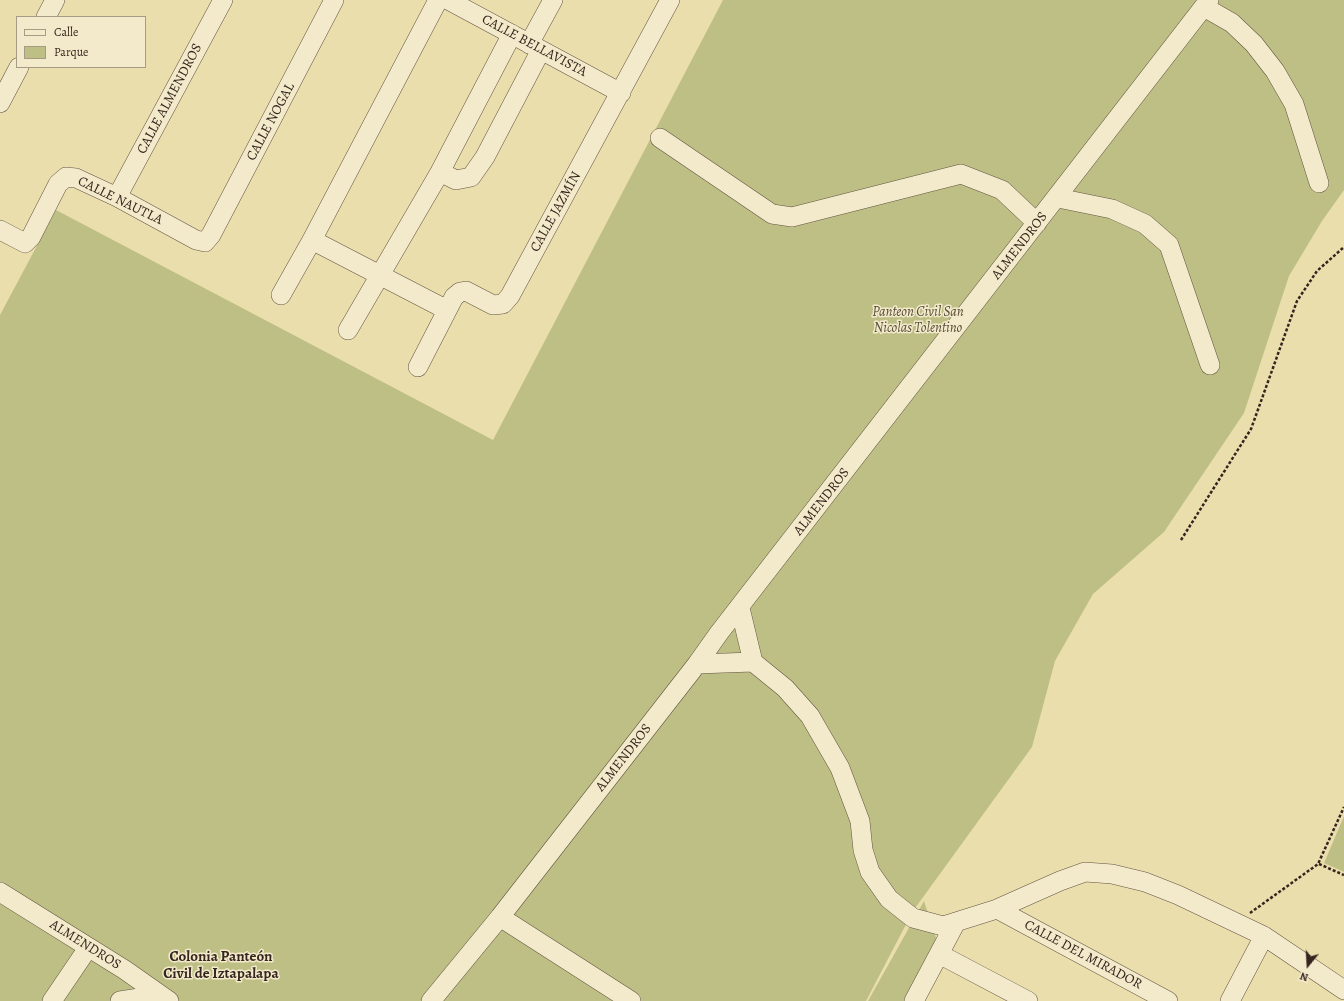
<!DOCTYPE html>
<meta charset="utf-8">
<style>
body{margin:0}
#map{position:relative;width:1344px;height:1001px;overflow:hidden;background:#ebdead;font-family:Alegreya,serif}
canvas{display:block}
.legend{position:absolute;left:16px;top:16px;width:130px;height:52px;box-sizing:border-box;background:#f2eaca;border:1px solid #a69b85;margin:0;padding:5px 7px;list-style:none;font-size:12px;color:#35251e}
.legend li{display:flex;align-items:center;gap:8px;height:20px}
.legend b{width:20px;border:1px solid #a69b85}
.north{position:absolute;left:1288px;top:945px;width:40px;height:40px;-webkit-text-stroke:3px #f2eaca;paint-order:stroke;rotate:198deg;font-size:11px;font-weight:700;line-height:16px;text-align:center;color:#35251e}
.north::after{content:'';display:block;margin:auto;width:14px;height:18px;background:#35251e;clip-path:polygon(50% 0,100% 100%,50% 72%,0 100%)}
</style>
<div id="map">
<canvas width="1344" height="1001"></canvas>
<ul class="legend">
<li><b style="height:5px;background:#f2eaca"></b>Calle</li>
<li><b style="height:11px;background:#bebf85"></b>Parque</li>
</ul>
<div class="north">N</div>
</div>
<script>
const context = document.querySelector('canvas').getContext('2d');
context.lineJoin = 'round';
function fillPath(path, color) { context.fillStyle = color; context.fill(path, 'evenodd'); }
const toPath = rows => new Path2D(rows.map(r => 'M' + r).join(''));
function stroke(path, color, width, dash) { context.strokeStyle = color; context.lineWidth = width; context.lineCap = dash ? 'butt' : 'round'; context.setLineDash(dash || []); context.stroke(path); }
function label(font, color, halo, rows, align = 'center') {
  context.font = font + ' Alegreya,serif'; context.lineWidth = 3; context.setLineDash([]); context.textBaseline = 'middle'; context.strokeStyle = halo; context.fillStyle = color; for (const [text, x, y, turn = 0] of rows) {
    context.save(); context.translate(x, y); context.rotate((+turn || 0) * Math.PI / 180); context.textAlign = isNaN(turn) ? turn : align; if (halo) context.strokeText(text, 0, 0); context.fillText(text, 0, 0); context.restore();
  }
}
fillPath(toPath([
 [723,0,1344,0,1344,190,1322,221,1289,276,1244,413,1164,532,1093,594,1055,661,1032,747,913,911,866,1001,0,1001,0,315,56,210,493,440],
 [1344,816,1344,872,1324,863],
 [924,901,939,947,909,1001,868,1001]
]), '#bebf85');
const minor = toPath([
 [448,0,621,93],
 [1204,7,1232,23,1254,44,1275,71,1294,104,1319,183],
 [46,17,55,0],
 [529,44,553,0],
 [0,103,19,67],
 [660,138,772,214,792,217,961,174,1002,190,1037,223],
 [440,172,456,180,471,177,485,157,541,50],
 [117,197,223,0],
 [1058,198,1112,209,1145,224,1169,245,1210,365],
 [0,230,25,243,31,237,58,184,66,177,76,178,117,197,196,240,205,242,211,235,334,0],
 [312,240,447,310],
 [281,295,312,240,438,0],
 [348,330,440,172,512,34],
 [418,367,454,297,460,292,466,291,493,305,503,304,510,296,670,0],
 [740,608,753,662],
 [697,664,753,662,785,688,810,716,840,768,860,821,863,850,870,872,889,899,913,918,943,926,997,909,1060,881,1085,872,1112,874,1145,882,1178,895,1264,936,1344,990],
 [0,892,125,970,169,1001],
 [997,909,1168,1001],
 [500,917,631,1001],
 [939,954,1028,1001],
 [52,1001,88,948],
 [120,1001,159,995],
 [431,1001,500,917,697,664,719,633,1209,0],
 [914,1001,956,922],
 [1230,1001,1264,936]
]);
stroke(minor, '#625342', 20);
stroke(toPath([
 [1181,540,1251,429,1297,301,1317,271,1344,247],
 [1319,864,1344,875],
 [1250,913,1318,864,1344,807]
]), '#35251e', 2.5, [3, 2]);
stroke(minor, '#f2eaca', 19);
label('14px', '#35251e', '#f2eaca', [
 ["CALLE BELLAVISTA",534,46,28],
 ["CALLE ALMENDROS",170,99,-62],
 ["CALLE NOGAL",271,122,-62],
 ["CALLE NAUTLA",120,201,26],
 ["CALLE JAZMÍN",556,212,-61],
 ["ALMENDROS",1020,246,-52],
 ["ALMENDROS",822,502,-52],
 ["ALMENDROS",624,758,-52],
 ["ALMENDROS",85,945,32],
 ["CALLE DEL MIRADOR",1083,955,28]
]);
label('italic 14px', '#574c38', '#f2eaca', [
 ["Panteon Civil San",918,313],
 ["Nicolas Tolentino",918,329]
]);
label('bold 15px', '#35251e', '#f2eaca', [
 ["Colonia Panteón",221,957],
 ["Civil de Iztapalapa",221,974]
]);
</script>
